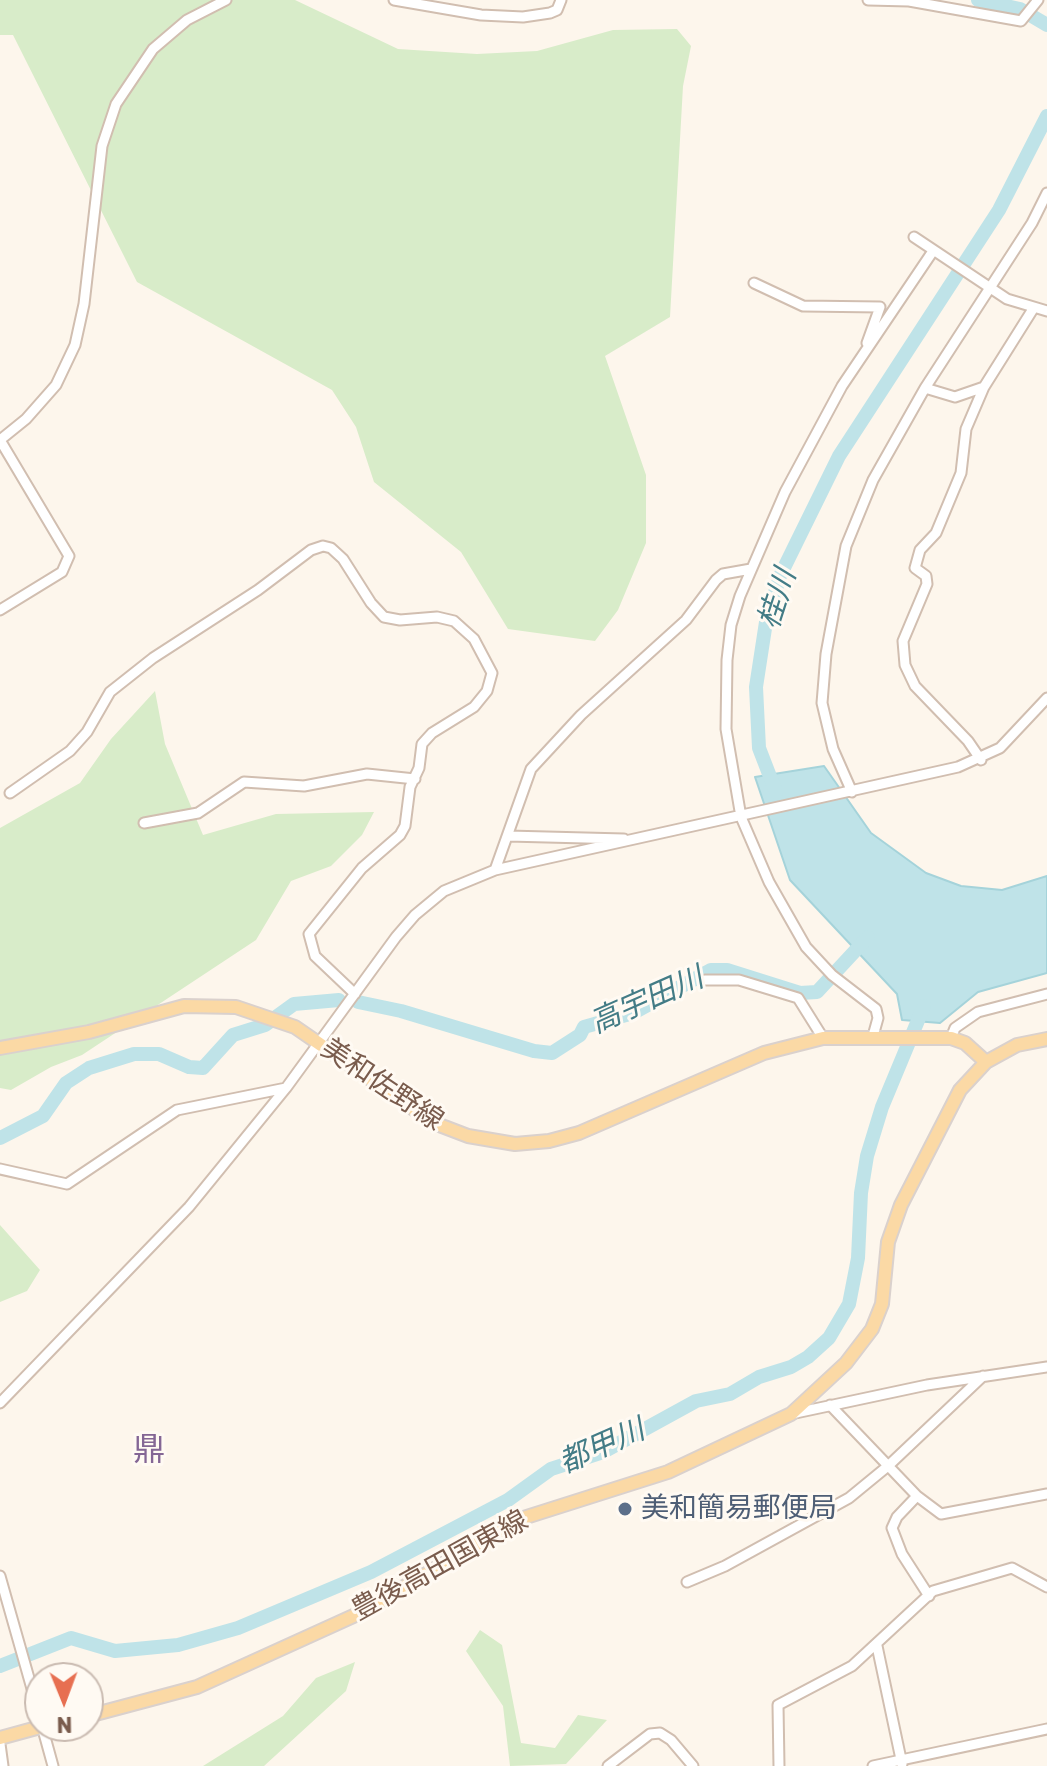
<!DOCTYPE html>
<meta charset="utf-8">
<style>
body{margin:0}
#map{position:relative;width:1047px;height:1766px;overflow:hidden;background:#fdf6ec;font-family:Rubik,sans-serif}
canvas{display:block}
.north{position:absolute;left:24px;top:1662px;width:80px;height:80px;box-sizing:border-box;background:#fffaf3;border:2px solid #cabbb1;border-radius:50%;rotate:179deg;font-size:22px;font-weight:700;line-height:32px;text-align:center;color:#7a5c4d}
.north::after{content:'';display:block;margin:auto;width:28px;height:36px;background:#e76f51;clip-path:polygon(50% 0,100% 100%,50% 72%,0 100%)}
</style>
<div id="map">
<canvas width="1047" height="1766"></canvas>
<div class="north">N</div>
</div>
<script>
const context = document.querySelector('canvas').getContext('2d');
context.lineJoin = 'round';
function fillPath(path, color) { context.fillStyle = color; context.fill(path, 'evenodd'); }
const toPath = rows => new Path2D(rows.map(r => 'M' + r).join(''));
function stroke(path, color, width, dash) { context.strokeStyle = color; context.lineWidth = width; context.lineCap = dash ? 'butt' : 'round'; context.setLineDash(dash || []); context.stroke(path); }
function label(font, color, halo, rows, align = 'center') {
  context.font = font + ' Rubik,"Noto Sans JP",sans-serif'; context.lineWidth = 6; context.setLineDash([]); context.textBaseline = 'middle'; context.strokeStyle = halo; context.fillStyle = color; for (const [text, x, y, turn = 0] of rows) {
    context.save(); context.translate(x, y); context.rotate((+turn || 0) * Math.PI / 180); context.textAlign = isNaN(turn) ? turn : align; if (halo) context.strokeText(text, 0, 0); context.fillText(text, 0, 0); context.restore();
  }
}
fillPath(toPath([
 [0,0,295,0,398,49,477,54,537,51,613,30,677,29,691,46,683,86,670,317,605,356,646,475,646,543,618,610,595,641,508,629,461,552,374,482,356,427,332,390,137,282,13,35,0,35],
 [155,691,165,744,203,835,276,814,374,812,362,835,331,866,291,881,256,940,82,1055,51,1067,11,1090,0,1088,0,828,80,783,111,739],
 [0,1225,40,1270,27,1291,0,1302],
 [480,1630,502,1645,521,1743,555,1748,578,1715,607,1720,566,1764,510,1766,503,1706,466,1651],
 [355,1662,346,1691,264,1766,203,1766,283,1716,316,1678]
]), '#d8ecc9');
const water = toPath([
 [824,766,871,833,926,873,961,886,1002,890,1047,876,1047,973,978,992,940,1023,902,1020,897,994,790,880,755,777,824,766]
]);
fillPath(water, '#bfe3e8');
stroke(water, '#a5d3da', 2);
stroke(toPath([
 [978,0,1020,9,1047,25],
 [776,792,759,748,756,687,766,622,780,576,839,456,999,210,1047,116],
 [358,1002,401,1011,534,1051,552,1053,580,1035,584,1027,633,1013,711,970,727,970,800,993,817,992,868,937],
 [0,1138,43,1116,66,1083,89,1068,134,1054,159,1054,189,1067,203,1068,233,1035,265,1025,294,1004,339,1000],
 [0,1666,71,1638,115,1651,178,1645,238,1628,371,1572,508,1500,551,1469,603,1452,696,1401,730,1394,759,1377,791,1367,808,1357,829,1338,849,1304,858,1258,861,1193,867,1156,882,1107,924,1006]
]), '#bfe3e8', 14);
const minor = toPath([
 [394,0,481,15,523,17,550,13,557,10,561,0],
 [868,0,909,1,1021,21,1038,0],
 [914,237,1007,299,1047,311],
 [754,283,803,306,880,307,867,343],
 [925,388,955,397,984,387],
 [0,440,26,419,56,385,75,345,84,304,102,146,116,104,153,49,187,20,226,0],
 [0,610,62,572,69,556,0,440],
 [981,760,968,741,915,686,905,665,903,641,927,584,926,576,915,568,920,550,936,533,961,473,966,429,984,387,1033,309],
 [852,792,833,749,822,703,826,654,846,546,873,480,925,388,1032,223,1047,193],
 [10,793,70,751,87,732,110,692,153,658,258,590,311,550,323,546,331,548,343,559,371,603,384,617,400,620,437,617,454,621,474,639,492,673,487,691,474,707,432,733,422,744,419,768,410,787,405,826,400,835,362,868,309,934,315,956,355,994],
 [144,823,198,813,244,782,304,786,367,774,415,779],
 [508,836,624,839],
 [495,870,531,769,581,715,686,620,716,580,723,574,751,569],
 [705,980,739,980,798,998,823,1038],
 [873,1036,878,1018,876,1009,832,975,806,947,769,882,741,817,726,729,727,660,731,625,740,596,785,492,842,386,933,251],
 [951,1038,955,1028,978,1012,1047,994],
 [0,1169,67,1184,177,1110,286,1088],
 [0,1403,189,1207,286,1088,396,937,415,915,444,891,495,870,958,767,1000,748,1047,698],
 [830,1405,917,1496,941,1514,1047,1494],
 [791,1414,927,1385,1047,1367],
 [917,1496,897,1517,892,1528,902,1554,929,1596],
 [0,1576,40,1717],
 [687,1582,725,1566,849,1498,888,1466,983,1376],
 [877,1646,902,1764],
 [42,1726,53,1766],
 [0,1744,3,1766],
 [608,1766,650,1734,660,1733,671,1740,693,1766],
 [779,1766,778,1705,852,1666,933,1591,1012,1568,1047,1587],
 [873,1766,1047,1729]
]);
const major = toPath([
 [0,1048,89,1032,184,1006,236,1007,295,1027,434,1123,468,1136,515,1144,549,1141,579,1133,764,1053,823,1038,951,1038,965,1043,986,1062],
 [88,1716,197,1687,360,1613,520,1519,668,1472,791,1414,846,1363,872,1329,882,1304,888,1242,901,1205,960,1090,986,1062,1017,1045,1047,1039],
 [0,1738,44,1726]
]);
stroke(minor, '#d1beb0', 13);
stroke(major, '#dad1cd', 16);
stroke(minor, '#fff', 9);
stroke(major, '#fbd9a5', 12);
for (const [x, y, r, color] of [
 [625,1509,8,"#5c6f8a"]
]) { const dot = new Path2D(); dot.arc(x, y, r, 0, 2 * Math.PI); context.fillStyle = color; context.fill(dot); stroke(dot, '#fffaf3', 3); }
label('28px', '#7a5c4d', '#fffaf3', [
 ["美和佐野線",382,1085,34],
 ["豊後高田国東線",440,1566,-29]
]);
label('28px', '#4e5e75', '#fffaf3', [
 ["美和簡易郵便局",641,1509]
], 'left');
label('italic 30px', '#437c86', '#fffaf3', [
 ["桂川",778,599,-72],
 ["高宇田川",647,1001,-24],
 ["都甲川",602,1447,-24]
]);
label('32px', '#846695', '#fffaf3', [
 ["鼎",149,1451]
]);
</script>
